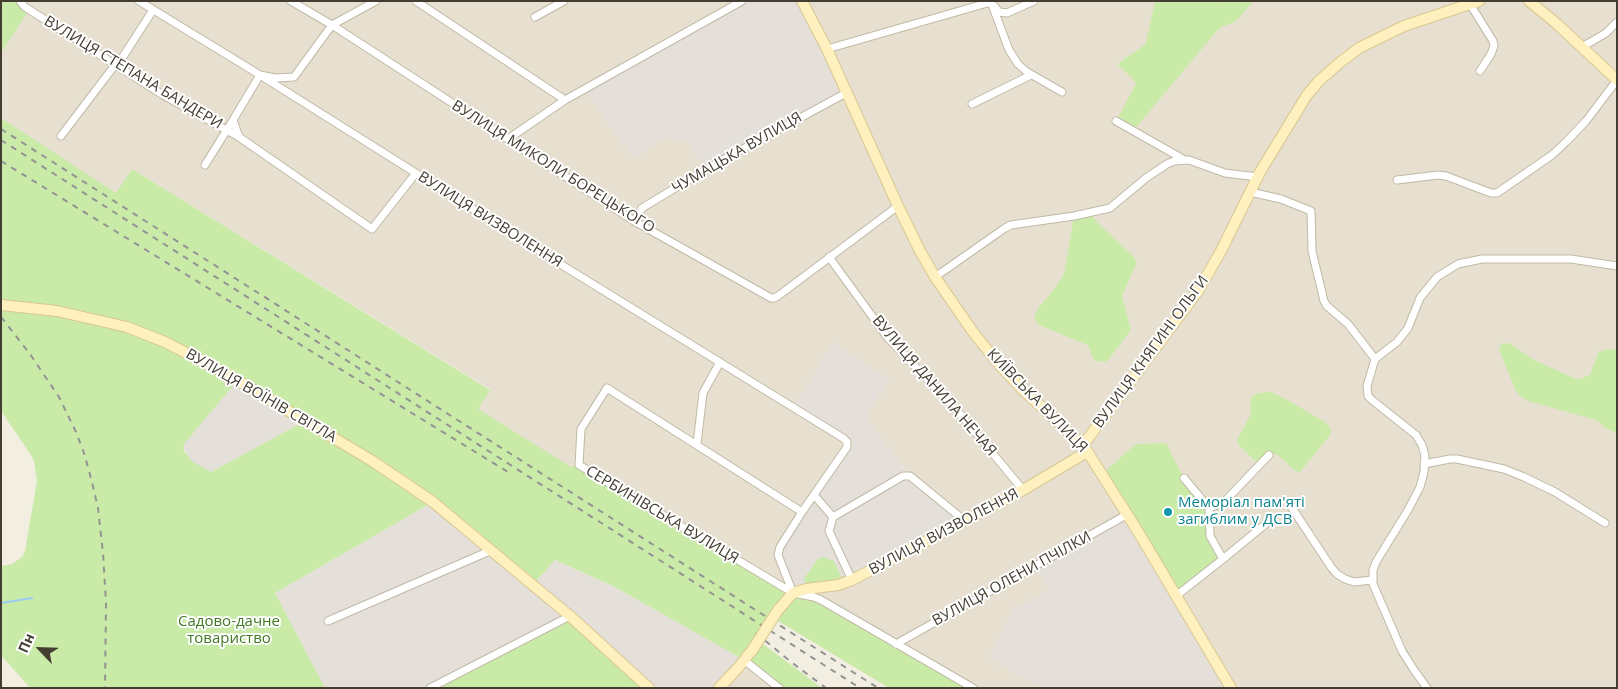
<!DOCTYPE html>
<meta charset="utf-8">
<style>
body{margin:0}
#map{position:relative;width:1618px;height:689px;overflow:hidden;background:#f2eee2;font-family:"Open Sans",sans-serif}
canvas{display:block}
.frame{position:absolute;inset:0;border:2px solid #443e32;pointer-events:none}
.north{position:absolute;left:15px;top:624px;width:50px;height:50px;-webkit-text-stroke:4px #fff;paint-order:stroke;rotate:294deg;font-size:14px;font-weight:700;line-height:20px;text-align:center;color:#443e32}
.north::after{content:'';display:block;margin:auto;width:18px;height:22px;background:#443e32;clip-path:polygon(50% 0,100% 100%,50% 72%,0 100%)}
</style>
<div id="map">
<canvas width="1618" height="689"></canvas>
<div class="frame"></div>
<div class="north">Пн</div>
</div>
<script>
const context = document.querySelector('canvas').getContext('2d');
context.lineJoin = 'round';
function fillPath(path, color) { context.fillStyle = color; context.fill(path, 'evenodd'); }
const toPath = rows => new Path2D(rows.map(r => 'M' + r).join(''));
function stroke(path, color, width, dash) { context.strokeStyle = color; context.lineWidth = width; context.lineCap = dash ? 'butt' : 'round'; context.setLineDash(dash || []); context.stroke(path); }
function label(font, color, halo, rows, align = 'center') {
  context.font = font + ' "Open Sans",sans-serif'; context.lineWidth = 4; context.setLineDash([]); context.textBaseline = 'middle'; context.strokeStyle = halo; context.fillStyle = color; for (const [text, x, y, turn = 0] of rows) {
    context.save(); context.translate(x, y); context.rotate((+turn || 0) * Math.PI / 180); context.textAlign = isNaN(turn) ? turn : align; if (halo) context.strokeText(text, 0, 0); context.fillText(text, 0, 0); context.restore();
  }
}
fillPath(toPath([
 [20,1,742,1,666,137,687,142,802,1,1617,1,1617,688,1231,688,1035,567,1049,590,1012,610,989,657,1041,688,973,688,793,593,579,465,571,468,477,409,490,389,132,169,116,194,1,118,1,53,29,10],
 [833,343,866,417,910,476,847,442,793,407],
 [744,660,779,688,719,688]
]), '#e7e0d0');
fillPath(toPath([
 [742,1,802,1,846,93,706,170,687,143,666,137,633,159,585,89],
 [833,343,889,379,866,417,910,476,965,521,852,580,793,593,781,564,780,547,847,442,793,407],
 [237,380,305,421,211,472,193,463,183,448,184,444],
 [433,502,533,585,554,560,613,586,744,660,719,688,325,688,275,593],
 [1128,514,1231,688,1041,688,988,658,1012,610,1049,590,1035,566]
]), '#e4dfd8');
fillPath(toPath([
 [1,1,20,1,29,10,1,53],
 [1155,1,1219,1,1224,3,1228,1,1254,1,1235,22,1221,27,1216,32,1133,131,1116,121,1136,84,1133,79,1118,65,1121,61,1143,46,1146,43],
 [1,118,116,193,132,169,490,390,478,409,571,467,579,465,793,593,807,595,973,688,889,688,778,621,763,644,822,688,779,688,744,660,613,586,555,560,533,585,433,502,275,593,325,688,30,688,1,655,1,566,12,564,22,557,25,551,37,481,34,461,31,455,1,411],
 [237,381,305,421,211,472,193,462,184,451,183,448,184,444],
 [1090,213,1097,222,1133,256,1137,263,1122,295,1130,327,1130,331,1109,359,1105,362,1097,361,1093,359,1088,345,1085,344,1039,325,1034,318,1037,310,1058,284,1064,274,1074,216],
 [1507,343,1511,344,1534,360,1576,379,1580,379,1590,375,1598,353,1601,351,1609,349,1617,350,1617,433,1607,429,1596,420,1528,401,1519,395,1516,391,1499,350,1501,344],
 [1271,392,1284,398,1325,422,1331,429,1330,435,1300,472,1295,471,1277,454,1269,455,1259,465,1238,444,1237,440,1251,414,1250,400,1252,396,1259,393],
 [1166,443,1184,478,1209,508,1209,533,1223,559,1176,596,1102,474,1136,444],
 [823,557,834,561,844,583,811,588,804,581,805,577,818,559],
 [570,616,649,688,430,688]
]), '#caeaa8');
stroke(toPath([
 [1,603,32,598]
]), '#9accf4', 2);
const street = toPath([
 [20,1,25,7,163,95,239,137,233,120,260,75],
 [139,1,260,75,275,78,294,77,332,25,376,1],
 [291,1,332,25,634,221,771,298,774,298,778,296,898,206],
 [416,1,565,100],
 [991,2,1009,50,1018,64,1027,72,1062,92],
 [1470,4,1493,41,1494,46,1491,54,1480,71],
 [994,6,999,12,1007,13,1034,1],
 [535,17,564,1],
 [1582,47,1606,33,1617,22],
 [827,49,991,2],
 [117,66,153,10],
 [260,75,565,267,843,438,847,442,847,447,802,512,780,547,778,555,793,593],
 [972,104,1031,75],
 [1116,121,1183,159],
 [61,136,115,65],
 [239,137,372,229,416,173],
 [508,139,565,100,742,1],
 [205,165,233,120],
 [1397,180,1438,175,1446,176,1491,193,1497,193,1552,155,1567,141,1586,121,1617,80],
 [1250,192,1281,199,1311,211,1312,251,1324,301,1327,306,1348,324,1375,359],
 [634,221,642,208,717,163,846,93],
 [829,257,888,338,962,416,1023,490],
 [935,277,1005,228,1011,225,1074,216,1110,208,1146,178,1167,164,1174,161,1189,160,1225,173,1258,177],
 [697,444,703,393,720,362],
 [1424,464,1450,459,1457,459,1504,469,1524,477,1555,492,1605,523],
 [1184,478,1209,508],
 [814,495,833,517],
 [1290,505,1331,567,1337,574,1345,579,1354,582,1372,580],
 [802,512,607,388,581,429,579,465,793,593,814,597,821,600,973,688],
 [1223,559,1268,522],
 [852,580,829,531,833,517,903,476,910,476,965,521],
 [1176,596,1223,559,1210,536,1209,508,1218,505,1226,500,1269,455],
 [328,621,492,550],
 [896,644,1128,514],
 [744,660,779,688],
 [430,688,570,616],
 [1427,688,1414,670,1402,651,1373,584,1373,570,1376,562,1408,510,1420,487,1424,472,1425,456,1422,445,1416,435,1372,400,1368,396,1367,386,1375,359,1397,342,1408,328,1420,298,1437,277,1458,264,1482,259,1571,259,1617,266]
]);
const secondary = toPath([
 [802,1,827,49,898,206,920,251,935,277,973,332,997,362,1022,389,1083,445,1092,459,1137,530,1231,688],
 [1529,1,1557,24,1617,80],
 [1,305,57,311,127,327,165,342,230,376,374,462,433,502,570,616,649,688],
 [1083,445,1198,291,1221,251,1260,172,1307,95,1319,81,1338,64,1359,48,1404,26,1479,1],
 [778,610,793,593,806,589,838,585,852,580,1023,490,1087,452],
 [719,688,737,669,753,649]
]);
stroke(street, '#c1b9a7', 9);
stroke(secondary, '#d9c791', 12);
stroke(street, '#fff', 7);
stroke(secondary, '#fff1bf', 10);
stroke(toPath([
 [1,129,878,688],
 [1,140,860,688],
 [1,161,508,472],
 [1,317,30,354,59,397,76,432,84,453,92,482,98,508,103,553,106,603,105,688],
 [756,633,791,662,826,688]
]), '#939393', 2, [6, 6]);
const secondaryBridge = toPath([
 [753,649,778,610]
]);
stroke(secondaryBridge, '#d9c791', 12, []);
stroke(secondaryBridge, '#fff1bf', 10);
for (const [x, y, r, color] of [
 [1168,512,5,"#0f9aa8"]
]) { const dot = new Path2D(); dot.arc(x, y, r, 0, 2 * Math.PI); context.fillStyle = color; context.fill(dot); stroke(dot, '#fff', 2); }
label('15px', '#443e32', '#fff', [
 ["ВУЛИЦЯ СТЕПАНА БАНДЕРИ",133,73,31],
 ["ЧУМАЦЬКА ВУЛИЦЯ",737,153,-30],
 ["ВУЛИЦЯ МИКОЛИ БОРЕЦЬКОГО",553,167,32],
 ["ВУЛИЦЯ ВИЗВОЛЕННЯ",490,220,32],
 ["ВУЛИЦЯ КНЯГИНІ ОЛЬГИ",1151,352,-54],
 ["ВУЛИЦЯ ДАНИЛА НЕЧАЯ",934,386,49],
 ["ВУЛИЦЯ ВОЇНІВ СВІТЛА",261,396,30],
 ["КИЇВСЬКА ВУЛИЦЯ",1037,401,46],
 ["СЕРБИНІВСЬКА ВУЛИЦЯ",662,515,31],
 ["ВУЛИЦЯ ВИЗВОЛЕННЯ",944,532,-28],
 ["ВУЛИЦЯ ОЛЕНИ ПЧІЛКИ",1012,579,-29]
]);
label('15px', '#0d838f', '#fff', [
 ["Меморіал пам'яті",1178,503],
 ["загиблим у ДСВ",1178,520]
], 'left');
label('15px', '#417823', '#fff', [
 ["Садово-дачне",229,622],
 ["товариство",229,639]
]);
</script>
